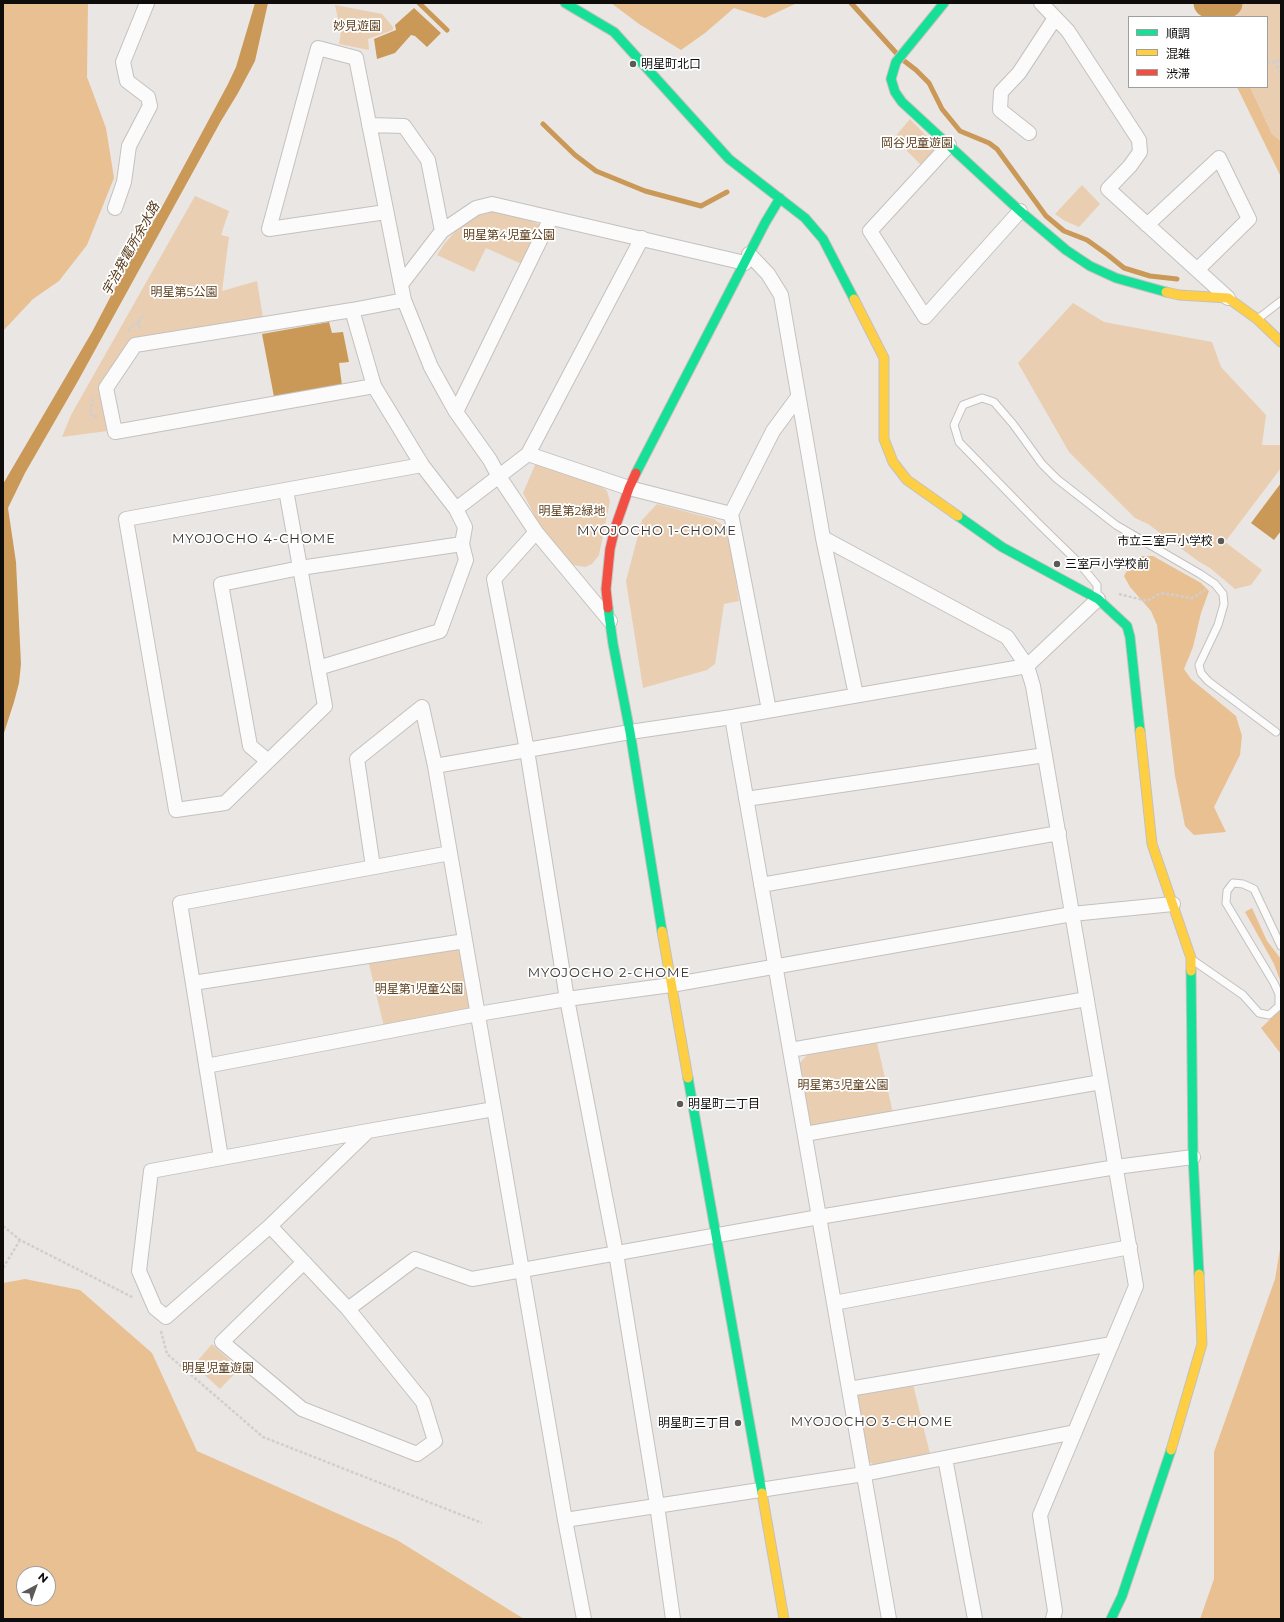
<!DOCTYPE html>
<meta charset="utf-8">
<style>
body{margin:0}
#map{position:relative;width:1284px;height:1622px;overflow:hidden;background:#eae6e3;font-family:Montserrat,"Noto Sans JP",sans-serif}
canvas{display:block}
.frame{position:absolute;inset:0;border:4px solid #0f0d0b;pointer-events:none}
.legend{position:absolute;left:1128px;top:16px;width:140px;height:72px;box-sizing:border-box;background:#fff;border:1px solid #9f9e9d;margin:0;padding:5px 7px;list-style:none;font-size:12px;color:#0f0d0b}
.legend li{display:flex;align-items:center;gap:8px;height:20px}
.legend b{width:20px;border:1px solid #9f9e9d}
.north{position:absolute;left:16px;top:1566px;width:40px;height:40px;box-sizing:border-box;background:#fff;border:1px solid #9f9e9d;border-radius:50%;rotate:41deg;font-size:11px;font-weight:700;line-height:16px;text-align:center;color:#0f0d0b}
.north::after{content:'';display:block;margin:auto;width:14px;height:18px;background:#5c5957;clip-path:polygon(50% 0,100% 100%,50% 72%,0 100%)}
</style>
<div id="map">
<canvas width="1284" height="1622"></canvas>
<div class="frame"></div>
<ul class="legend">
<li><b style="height:5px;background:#16e098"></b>順調</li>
<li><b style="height:5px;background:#ffcf43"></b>混雑</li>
<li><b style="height:5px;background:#f24e42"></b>渋滞</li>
</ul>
<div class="north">N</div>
</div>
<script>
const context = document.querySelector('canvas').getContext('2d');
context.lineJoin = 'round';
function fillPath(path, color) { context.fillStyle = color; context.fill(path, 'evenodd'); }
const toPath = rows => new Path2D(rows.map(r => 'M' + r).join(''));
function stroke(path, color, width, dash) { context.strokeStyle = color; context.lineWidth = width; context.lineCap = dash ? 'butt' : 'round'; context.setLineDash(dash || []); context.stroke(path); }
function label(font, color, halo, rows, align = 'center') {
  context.font = font + ' Montserrat,"Noto Sans JP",sans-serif'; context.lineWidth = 3.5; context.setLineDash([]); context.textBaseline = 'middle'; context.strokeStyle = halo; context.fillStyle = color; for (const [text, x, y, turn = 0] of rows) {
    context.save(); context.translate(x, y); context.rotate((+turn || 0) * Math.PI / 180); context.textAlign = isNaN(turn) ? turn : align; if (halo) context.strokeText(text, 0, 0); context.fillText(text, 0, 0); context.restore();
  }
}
fillPath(toPath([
 [1209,3,1281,3,1281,141,1272,134,1250,87,1267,87,1267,17,1216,17],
 [335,5,382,14,393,27,393,30,368,39,369,50,339,44,341,32],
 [910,119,935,145,933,154,922,166,894,138],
 [1082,185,1100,204,1079,227,1065,221,1055,214],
 [195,196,229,211,221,235,229,237,222,291,257,281,263,318,133,339,100,391,107,431,62,437,71,415],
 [480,210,506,211,541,225,524,265,486,248,474,272,437,255,445,243,468,217],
 [1073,303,1104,322,1212,342,1221,367,1266,415,1262,445,1281,445,1281,468,1225,542,1262,570,1251,585,1235,589,1210,568,1198,561,1148,524,1135,518,1069,452,1018,363],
 [541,462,595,481,607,491,610,501,599,555,592,564,585,567,573,565,564,556,540,526,523,493,535,465],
 [657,504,714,519,728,529,739,601,724,604,715,664,707,670,643,688,626,581,642,520],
 [459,948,471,1005,466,1016,385,1031,368,960],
 [877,1043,893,1113,811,1126,798,1065,807,1055],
 [212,1344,239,1369,220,1389,194,1365],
 [913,1384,930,1454,877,1466,863,1459,853,1400,861,1392]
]), '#e9ceb2');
fillPath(toPath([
 [3,3,88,3,87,77,106,128,114,178,87,245,59,281,33,299,3,331],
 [611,3,797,3,765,18,734,8,705,33,681,50,639,24],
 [1196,3,1209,3,1216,17,1203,17],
 [1237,87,1250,87,1272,134,1281,141,1281,177],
 [1141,556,1153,556,1201,583,1209,591,1201,613,1193,647,1184,669,1191,679,1236,716,1242,736,1240,755,1214,807,1226,832,1194,835,1185,826,1175,776,1157,625,1151,611,1130,587,1124,576,1130,565],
 [1252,908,1267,941,1281,959,1281,983,1274,964,1245,912],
 [1281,1009,1281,1054,1261,1028],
 [1281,1243,1281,1619,1200,1619,1214,1579,1214,1452,1275,1279],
 [25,1279,80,1290,152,1353,197,1451,397,1540,524,1619,3,1619,3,1283],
 [24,1574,48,1574,48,1598,24,1598]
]), '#e9c092');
fillPath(toPath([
 [255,3,268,3,255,61,238,93,221,121,78,381,25,473,8,508,16,562,21,664,19,683,14,702,3,736,3,484,92,332,125,269,163,205,228,84,236,67],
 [414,8,441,33,427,47,415,36,411,35,395,53,377,59,374,39,396,30,395,25],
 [329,322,332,333,343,332,349,362,339,363,342,385,274,397,262,334],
 [1281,483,1281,531,1274,540,1251,523]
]), '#ca9958');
stroke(toPath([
 [419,3,447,30],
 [851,3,898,55],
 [903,60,916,70,929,83,942,109,960,131,989,143,997,149,1046,216,1064,231,1087,240,1108,255,1124,268,1150,276,1177,279],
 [543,124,575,155,596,171,645,191,701,206,727,192]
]), '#ca9958', 5);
stroke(toPath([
 [1208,3,1228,3]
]), '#ca9958', 29);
const lane = toPath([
 [1259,318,1281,301],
 [1097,597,1097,585,1079,563,1036,521,959,442,954,425,963,405,982,398,994,402,1013,424,1042,464,1057,479,1116,525,1200,574,1215,584,1223,594,1224,604,1218,625,1199,665,1201,673,1208,681,1276,732],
 [1194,961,1243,995,1259,1013,1269,1015,1279,1006,1279,994,1274,983,1226,903,1227,891,1233,883,1243,884,1254,889,1281,946]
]);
const street = toPath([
 [1041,3,1068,31,1139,140,1140,152,1130,166,1108,189,1228,298],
 [369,125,404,126,428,160,442,231],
 [1029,133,1000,110,1001,92,1019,73,1055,18],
 [949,145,870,231,925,317,1020,211],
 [115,208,124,182,129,146,150,106,148,97,127,81,123,62,147,3],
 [386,212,269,229,318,48,356,58,404,300,431,367,456,412,490,460,498,475,536,532,610,621],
 [1147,225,1219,158,1249,219,1197,270],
 [749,254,768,274,781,295,823,538,856,695],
 [402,283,442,231,476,208,492,204,745,263],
 [374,386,115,432,106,388,135,345,352,310,404,300],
 [456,412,551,218],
 [528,454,642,238],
 [286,490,325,706,225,803,176,810,126,519,422,465],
 [456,509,528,454,629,488,731,514],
 [536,532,494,579,527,750,567,999,616,1253,657,1505,673,1619],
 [823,538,1007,637,1027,666,1033,686,1136,1286,1040,1515,1055,1611,1053,1619],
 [318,668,440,631,466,560,462,544,465,527,456,509,422,465,374,386,352,310],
 [769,710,731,514,773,431,798,397],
 [732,717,889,1619],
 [268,761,250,746,221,584,300,568,462,544],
 [435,766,630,732,732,717,1027,666,1098,599],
 [746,799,1045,755],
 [373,867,357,759,422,707,435,766,565,1520,584,1619],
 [761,885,1059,833],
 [193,983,465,941],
 [790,1050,1087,999],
 [206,1066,478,1014,567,999,671,985,1072,914,1173,904],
 [368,1131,270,1226,166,1317,155,1308,139,1271,151,1171,368,1131,494,1109],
 [805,1134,1101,1082],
 [221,1158,180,903,450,853],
 [270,1226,348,1309,423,1402,435,1441,417,1454,302,1409,222,1342,304,1262],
 [834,1303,1130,1247],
 [348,1309,415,1259,472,1279,819,1217,1116,1167,1193,1157],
 [849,1389,1112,1344],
 [945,1458,975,1619],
 [565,1520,864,1474,1075,1432]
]);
const fast = toPath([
 [565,3,614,32,729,159,805,218,823,239,854,299],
 [944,3,896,62,891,79,895,92,902,102,1020,211,1066,250,1090,266,1116,278,1166,292],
 [636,473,765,223,780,198],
 [958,516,1002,547,1098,599,1127,626,1130,637,1140,731],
 [608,608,613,644,630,732,662,931],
 [1191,971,1193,1157,1199,1274],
 [688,1078,762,1493],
 [1111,1619,1122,1596,1171,1450]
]);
const slow = toPath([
 [1166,292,1179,295,1228,298,1257,319,1281,342],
 [854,299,884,358,884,439,893,462,907,480,958,516],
 [1140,731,1152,844,1191,958,1191,971],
 [662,931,688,1078],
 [1171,1450,1202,1344,1199,1274],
 [762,1493,784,1619]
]);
const jam = toPath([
 [608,608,606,589,610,549,615,528,629,488,636,473]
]);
stroke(lane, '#c4c1be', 9);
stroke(street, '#c4c1be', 16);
stroke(fast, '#c4c1be', 11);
stroke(slow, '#c4c1be', 11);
stroke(jam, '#c4c1be', 11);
stroke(toPath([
 [1275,61,1281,76],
 [1267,63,1281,60],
 [138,323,144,314],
 [128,331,133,325,138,323,141,330],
 [93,399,90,413,94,417,97,416],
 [1119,594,1147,601,1161,593,1192,598,1205,590],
 [3,1226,20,1240,134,1298],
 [3,1268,20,1240],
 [161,1331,167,1354,263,1437,482,1523]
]), '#d0cfce', 2.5, [3, 2]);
stroke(lane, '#fcfbfb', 7);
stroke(street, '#fcfbfb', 14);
stroke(fast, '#16e098', 9);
stroke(slow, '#ffcf43', 9);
stroke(jam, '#f24e42', 9);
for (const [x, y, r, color] of [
 [633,64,4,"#5c5957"],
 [1221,541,4,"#5c5957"],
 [1057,564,4,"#5c5957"],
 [680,1104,4,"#5c5957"],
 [738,1423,4,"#5c5957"]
]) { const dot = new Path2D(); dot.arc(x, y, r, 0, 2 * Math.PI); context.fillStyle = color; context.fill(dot); stroke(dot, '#fff', 1.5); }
label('12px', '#5e401e', '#fff', [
 ["妙見遊園",357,26],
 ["岡谷児童遊園",917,143],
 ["明星第4児童公園",509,235],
 ["明星第5公園",184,292],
 ["明星第2緑地",572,511],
 ["明星第1児童公園",419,989],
 ["明星第3児童公園",843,1085],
 ["明星児童遊園",218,1368]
]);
label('12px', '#0f0d0b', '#fff', [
 ["明星町北口",641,64],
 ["市立三室戸小学校",1213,541,"right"],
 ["三室戸小学校前",1065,564],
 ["明星町二丁目",688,1104],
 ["明星町三丁目",730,1423,"right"]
], 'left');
label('italic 13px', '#563917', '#fff', [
 ["宇治発電所余水路",131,249,-61]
]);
context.letterSpacing = '1px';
label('13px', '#36312c', '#fff', [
 ["MYOJOCHO 1-CHOME",657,531],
 ["MYOJOCHO 4-CHOME",254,539],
 ["MYOJOCHO 2-CHOME",609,973],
 ["MYOJOCHO 3-CHOME",872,1422]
]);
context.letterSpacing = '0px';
</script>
